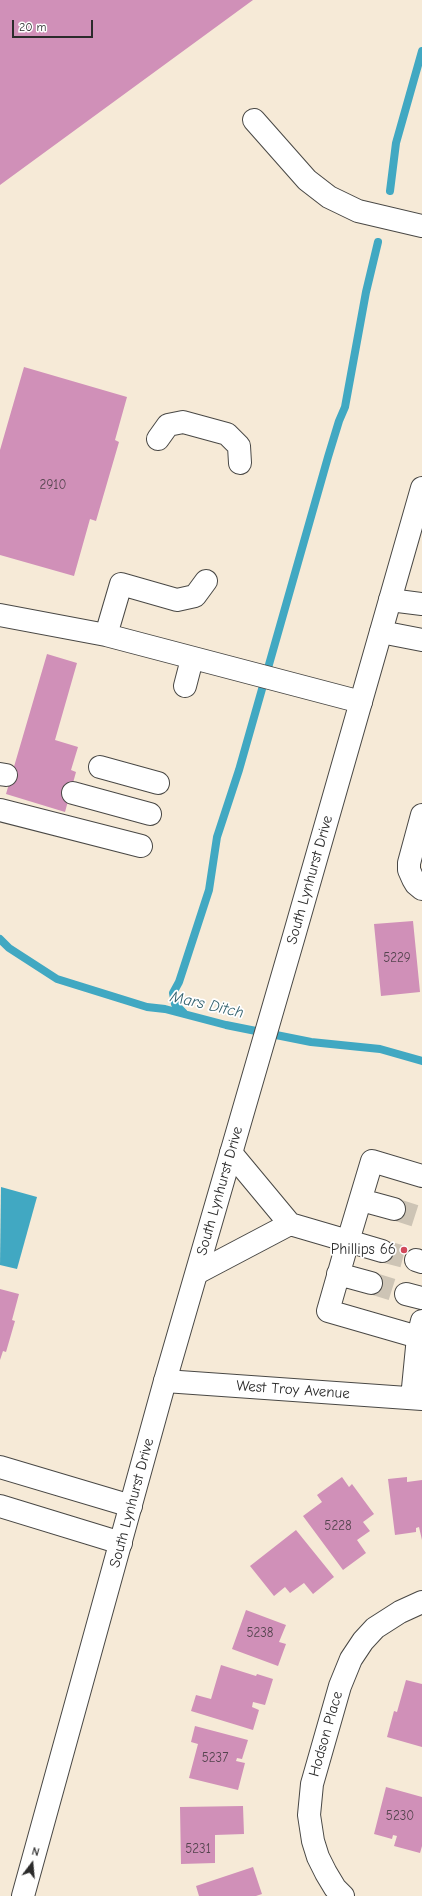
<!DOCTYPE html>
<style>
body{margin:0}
#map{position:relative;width:422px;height:1896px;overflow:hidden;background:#f6ead7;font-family:"Comic Neue",sans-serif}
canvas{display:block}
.north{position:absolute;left:12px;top:1844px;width:40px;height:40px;-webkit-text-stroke:3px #fff;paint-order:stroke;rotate:16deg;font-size:11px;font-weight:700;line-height:16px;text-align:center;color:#2b2b2b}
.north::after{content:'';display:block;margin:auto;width:14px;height:18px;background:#2b2b2b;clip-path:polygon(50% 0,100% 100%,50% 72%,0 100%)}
.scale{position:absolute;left:12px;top:20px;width:81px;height:18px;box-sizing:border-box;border:2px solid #2b2b2b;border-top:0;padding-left:5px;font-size:12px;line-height:14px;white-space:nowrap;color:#2b2b2b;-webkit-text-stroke:3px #fff;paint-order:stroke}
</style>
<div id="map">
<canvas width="422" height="1896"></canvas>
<div class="north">N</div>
<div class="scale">20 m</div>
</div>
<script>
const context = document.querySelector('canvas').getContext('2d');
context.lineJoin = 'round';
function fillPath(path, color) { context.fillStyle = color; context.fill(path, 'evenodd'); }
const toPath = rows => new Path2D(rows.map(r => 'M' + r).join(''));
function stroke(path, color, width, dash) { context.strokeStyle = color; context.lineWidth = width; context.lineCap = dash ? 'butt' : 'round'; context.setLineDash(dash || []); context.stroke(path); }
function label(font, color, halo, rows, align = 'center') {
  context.font = font + ' "Comic Neue",sans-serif'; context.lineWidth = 3.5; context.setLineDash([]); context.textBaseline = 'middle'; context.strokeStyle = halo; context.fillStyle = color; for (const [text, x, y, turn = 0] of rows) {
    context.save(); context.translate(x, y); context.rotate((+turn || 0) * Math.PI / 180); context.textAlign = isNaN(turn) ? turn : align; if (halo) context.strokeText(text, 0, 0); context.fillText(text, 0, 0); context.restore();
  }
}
fillPath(toPath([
 [1,1187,37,1197,17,1269,0,1265]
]), '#41a8c2');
stroke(toPath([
 [390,191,396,143,422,51],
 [0,939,9,948,57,979,147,1007,165,1009,226,1025,311,1042,380,1049,422,1061],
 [184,1013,175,1004,173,993,179,982,209,890,217,837,239,770,328,457,339,421,345,407,366,292,378,242]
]), '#41a8c2', 8);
fillPath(toPath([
 [0,0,253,0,0,185],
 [24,367,127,397,115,440,119,442,96,521,90,519,74,576,0,555,0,450],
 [47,654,77,663,55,740,78,747,71,770,76,772,65,812,6,794],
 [413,921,420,992,381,996,374,924],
 [0,1289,19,1294,12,1320,15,1321,6,1352,3,1351,0,1360],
 [342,1477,349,1487,352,1484,374,1514,363,1522,370,1531,357,1540,366,1553,343,1570,303,1516,322,1502,317,1495],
 [407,1477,407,1482,422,1480,422,1540,419,1527,416,1528,416,1532,395,1535,388,1479],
 [296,1530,334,1577,313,1594,304,1583,290,1593,285,1587,274,1596,250,1566],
 [246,1610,286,1625,279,1642,286,1644,278,1666,232,1649],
 [221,1665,256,1676,257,1674,273,1679,265,1705,253,1702,252,1707,259,1710,253,1730,191,1711,196,1695,211,1699],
 [406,1680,422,1684,422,1747,387,1737,394,1711,397,1712],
 [195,1726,248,1740,242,1759,237,1758,236,1761,245,1763,238,1790,189,1778,198,1744,191,1742],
 [386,1787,422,1797,422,1846,420,1853,394,1846,397,1836,393,1835,392,1839,374,1834],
 [243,1806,244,1834,215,1835,215,1863,181,1864,180,1807],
 [253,1867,262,1894,256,1896,199,1896,196,1886]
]), '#d090b8');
stroke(toPath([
 [394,1209,422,1218],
 [382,1251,416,1260],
 [371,1283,406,1294]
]), '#cdc4b5', 22, [22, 11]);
const minor = toPath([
 [254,120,307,180,329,197,358,211,422,226],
 [158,439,168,425,183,422,227,434,239,446,240,463],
 [390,600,422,604],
 [0,615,106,635,361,702],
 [381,632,422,640],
 [106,635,121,584,177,600,195,596,206,581],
 [185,686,192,659],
 [100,767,158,783],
 [0,774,6,775],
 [73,793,150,814],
 [0,810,141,846],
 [422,815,409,863,409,870,413,879,416,884,422,889],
 [231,1153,290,1224,348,1241,328,1311,418,1337],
 [361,1200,394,1209],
 [382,1251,348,1241,372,1161,422,1176],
 [416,1260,422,1262],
 [197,1273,290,1224],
 [338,1274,371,1283],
 [406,1294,422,1298],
 [165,1381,422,1399],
 [412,1398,418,1337,422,1321],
 [0,1467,131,1506],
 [0,1506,121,1543],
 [343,1896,335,1888,326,1873,318,1857,313,1841,309,1815,312,1784,340,1686,351,1659,363,1641,375,1628,400,1612,422,1602]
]);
const major = toPath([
 [23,1896,165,1381,294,936,422,488]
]);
stroke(minor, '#494845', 24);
stroke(major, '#494845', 24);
stroke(minor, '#fff', 22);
stroke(major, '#fff', 22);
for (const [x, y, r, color] of [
 [404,1250,4,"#d1495b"]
]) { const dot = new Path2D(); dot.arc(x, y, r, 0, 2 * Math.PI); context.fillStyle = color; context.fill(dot); stroke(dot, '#fff', 1.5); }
label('13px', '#54444e', null, [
 ["2910",53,485],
 ["5229",397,958],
 ["5228",338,1526],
 ["5238",260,1633],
 ["5237",215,1758],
 ["5230",400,1816],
 ["5231",198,1849]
]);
label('15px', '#2b2b2b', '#fff', [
 ["South Lynhurst Drive",310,880,-74],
 ["South Lynhurst Drive",220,1191,-74],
 ["West Troy Avenue",293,1390,4],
 ["South Lynhurst Drive",132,1503,-75],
 ["Hodson Place",326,1734,-74]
]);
label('15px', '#2b2b2b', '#fff', [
 ["Phillips 66",396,1250]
], 'right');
label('italic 16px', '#35636f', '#fff', [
 ["Mars Ditch",207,1005,13]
]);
</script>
